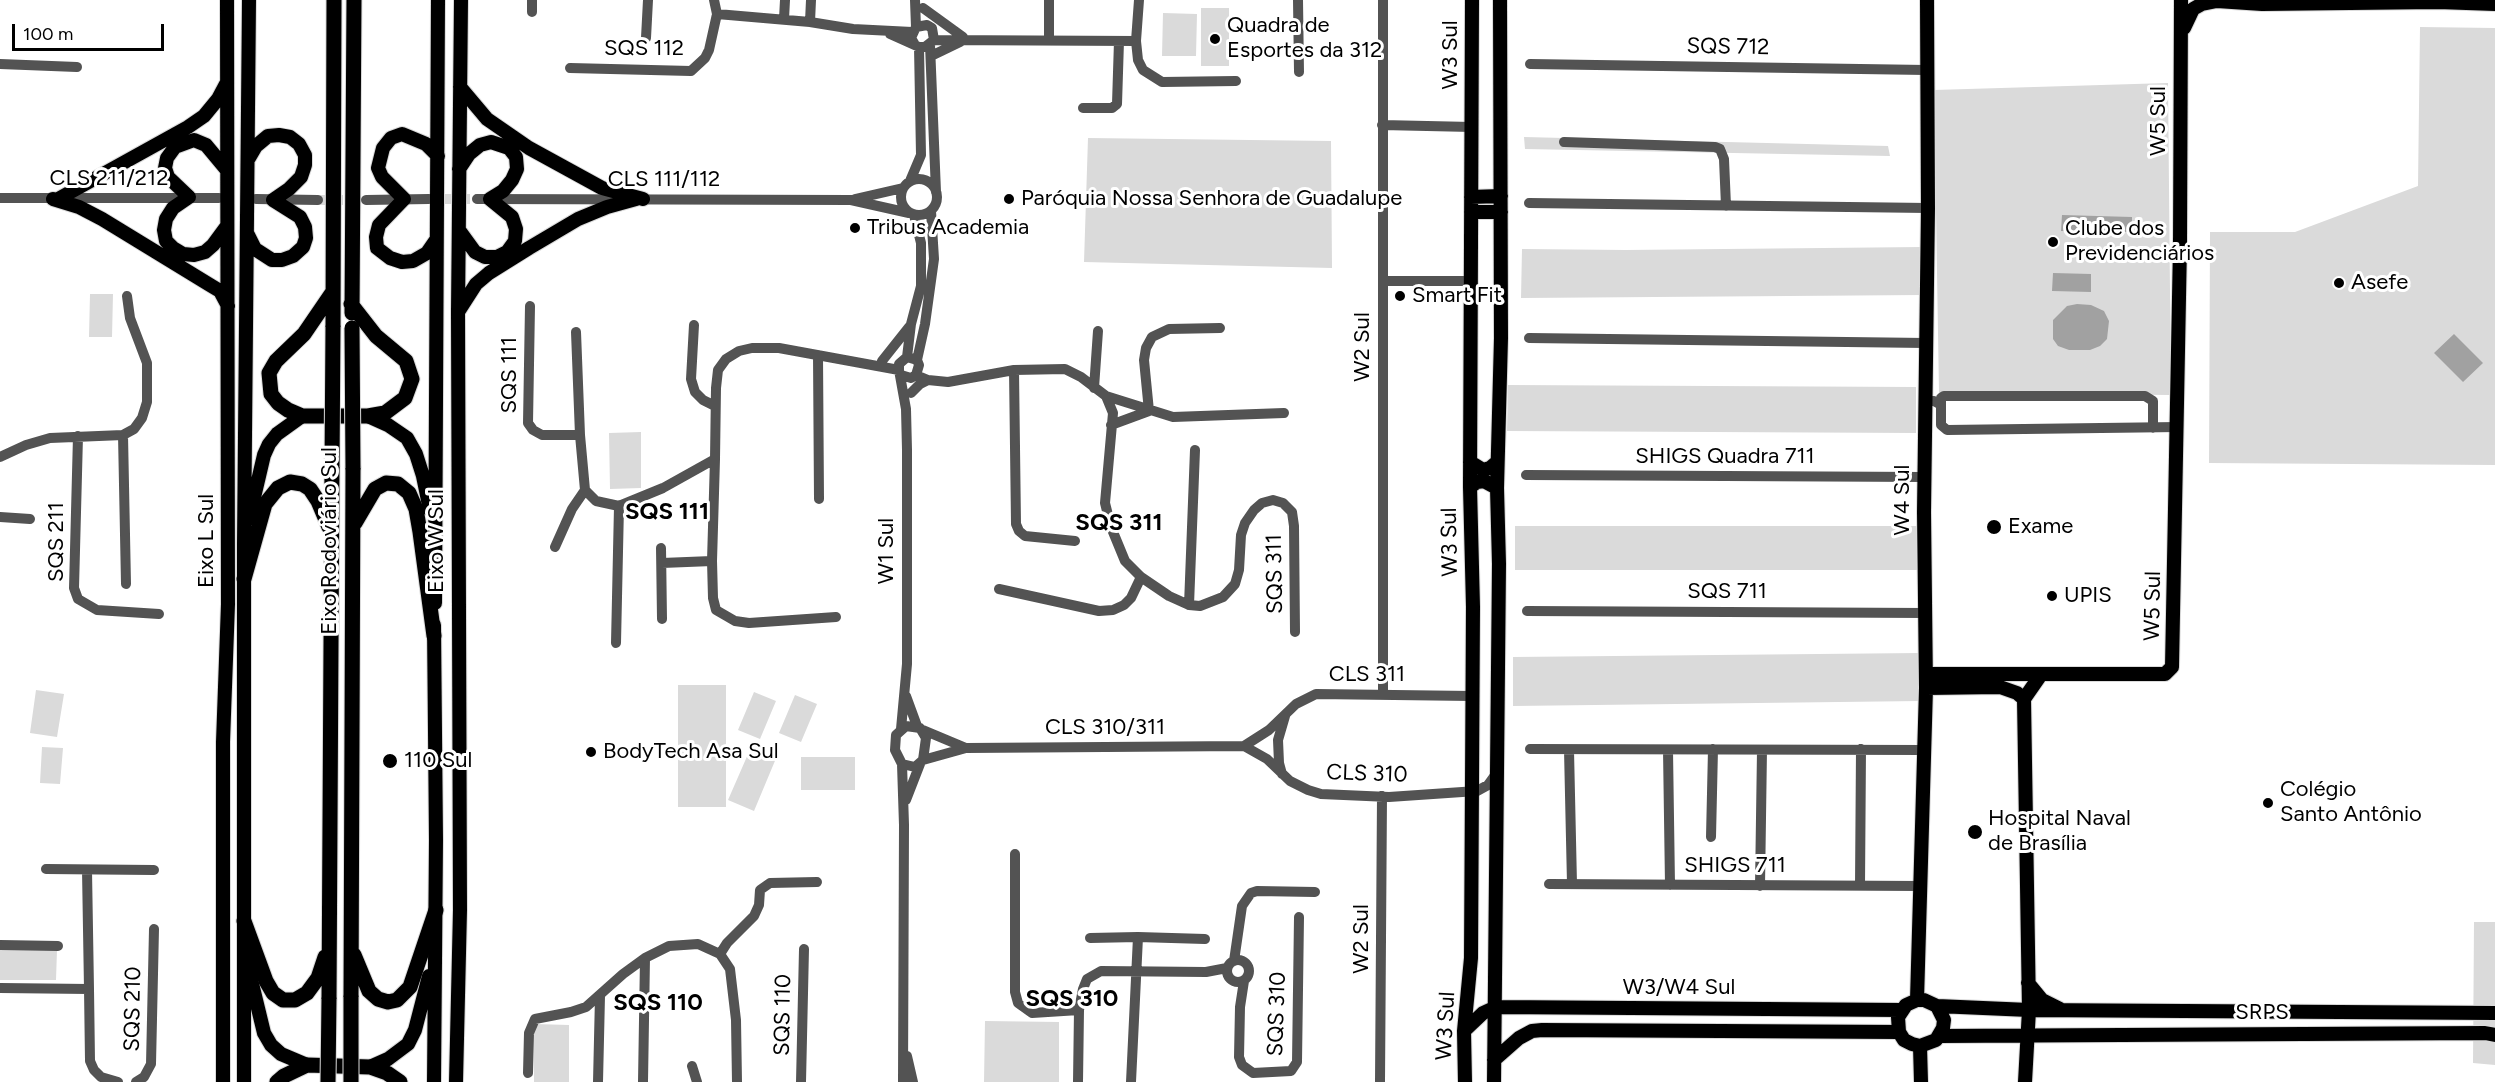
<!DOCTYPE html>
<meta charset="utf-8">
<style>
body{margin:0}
#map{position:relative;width:2495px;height:1082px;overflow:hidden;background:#fff;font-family:Figtree,sans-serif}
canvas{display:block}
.scale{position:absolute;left:12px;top:24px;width:152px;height:27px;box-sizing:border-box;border:3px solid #000;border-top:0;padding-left:8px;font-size:18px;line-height:21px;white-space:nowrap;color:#000;-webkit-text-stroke:4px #fff;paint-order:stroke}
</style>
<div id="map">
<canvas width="2495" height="1082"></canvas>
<div class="scale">100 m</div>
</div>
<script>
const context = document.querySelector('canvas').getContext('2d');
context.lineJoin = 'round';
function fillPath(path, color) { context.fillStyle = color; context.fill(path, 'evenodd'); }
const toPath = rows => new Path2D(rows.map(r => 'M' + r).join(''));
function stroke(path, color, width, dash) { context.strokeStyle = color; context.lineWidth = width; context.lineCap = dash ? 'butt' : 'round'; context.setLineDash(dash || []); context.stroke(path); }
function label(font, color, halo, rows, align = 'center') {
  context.font = font + ' Figtree,sans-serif'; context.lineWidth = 6; context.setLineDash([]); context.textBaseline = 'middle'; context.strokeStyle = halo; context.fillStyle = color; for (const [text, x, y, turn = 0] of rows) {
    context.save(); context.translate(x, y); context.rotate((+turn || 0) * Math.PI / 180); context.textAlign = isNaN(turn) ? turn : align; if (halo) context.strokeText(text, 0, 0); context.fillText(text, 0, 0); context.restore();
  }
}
fillPath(toPath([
 [1201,8,1229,8,1229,66,1201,66],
 [1163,13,1197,14,1196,56,1162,56],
 [2420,27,2495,28,2495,465,2209,463,2210,232,2295,232,2418,186],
 [2168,83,2171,395,1939,393,1934,90],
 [1524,137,1888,146,1890,156,1525,149],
 [1088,138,1331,141,1332,268,1084,262],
 [1922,247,1922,295,1521,298,1522,249,1626,250],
 [90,294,113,294,112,337,89,337],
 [1508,385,1916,387,1916,433,1507,431],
 [641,432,641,488,610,489,609,433],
 [1515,526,1922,526,1921,570,1515,570],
 [1920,653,1920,701,1513,706,1513,657],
 [678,685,726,685,726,807,678,807],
 [36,690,64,694,57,737,30,733],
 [754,692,776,701,760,739,738,730],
 [795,695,817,704,801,742,779,733],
 [752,745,777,756,754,811,728,800],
 [42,747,63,748,60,784,40,783],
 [801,757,855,757,855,790,801,790],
 [2474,922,2495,922,2495,1065,2473,1063],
 [0,949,57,950,56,980,0,980],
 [985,1021,1059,1022,1059,1082,984,1082],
 [534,1024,569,1025,569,1082,534,1082]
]), '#dadada');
fillPath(toPath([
 [2062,215,2132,217,2132,232,2061,231],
 [2053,273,2091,274,2091,292,2052,291],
 [2077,304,2091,305,2104,311,2109,321,2107,339,2100,346,2090,350,2069,350,2058,346,2053,339,2053,320,2067,306],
 [2454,334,2483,363,2463,382,2434,353]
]), '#a1a1a1');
stroke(toPath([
 [430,199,477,199],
 [318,200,360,200]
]), '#d9d9d9', 10, [10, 5]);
const major = toPath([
 [2184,28,2193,9,2202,4,2217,1,2262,4,2438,2,2495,4],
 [460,87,487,119,529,148,602,188,643,199],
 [226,169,206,145,194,140,175,147,167,158,165,168,168,177,189,197,173,208,166,219,164,230,166,241,173,248,183,254,194,255,205,252,213,245,227,226],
 [459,169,469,154,480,145,491,142,509,148,516,157,517,169,512,180,503,191,490,199,512,217,516,229,515,241,507,252,497,257,485,257,475,252,459,230],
 [1471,197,1501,196],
 [53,199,79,207,102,219,210,285,220,291,228,306],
 [58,199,188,127,204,116,218,99,226,84],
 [1471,212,1501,212],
 [248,235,255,249,272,260,282,260,293,256,303,247,306,238,305,227,300,217,273,200,289,189,301,177,305,165,305,155,299,144,290,137,279,135,268,136,256,146,249,158],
 [436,240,427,253,413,261,402,262,390,258,377,248,376,237,379,225,404,199,382,177,378,168,383,148,391,138,402,134,426,144,438,156],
 [458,312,476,284,489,273,529,248,578,219,607,207,636,199],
 [368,416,388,425,407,438,416,454,423,476,430,510],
 [1470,462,1483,470,1490,468,1497,462],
 [1470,487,1477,482,1484,481,1497,488],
 [249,519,264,455,269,444,277,434,302,416],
 [435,603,438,0],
 [1926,674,2165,674,2172,667,2180,245,2181,0],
 [1926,688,2000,687,2017,693,2024,699],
 [248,967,264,1033,271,1045,281,1054,307,1065],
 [2028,983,2042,1000,2060,1009],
 [1917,1000,1926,688,1924,512,1928,208,1927,0],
 [1937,1006,1944,1020,1943,1028,1936,1040,1920,1046,1912,1044,1904,1040,1899,1032,1898,1017,1906,1005,1917,1000,1924,1000,1937,1006,2029,1010,2495,1013],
 [1464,1031,1483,1013,1496,1007,1901,1010],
 [1940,1036,2485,1033,2495,1035],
 [1920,1046,1921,1082],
 [1494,1060,1519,1038,1532,1031,1542,1030,1899,1032],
 [370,1067,388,1059,408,1044,415,1030,429,976],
 [223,1082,223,742,228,604,227,0],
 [244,1082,244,545,249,0],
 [434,1082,436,840,434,625],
 [456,1082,460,910,458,312,461,0],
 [1465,1082,1464,1031,1471,958,1473,607,1470,487,1472,0],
 [1494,1082,1499,564,1497,488,1501,338,1500,0],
 [2025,1082,2029,1010,2024,699,2040,676]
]);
const highway = toPath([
 [332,293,304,334,276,361,269,373,271,394,278,403,288,410,302,416,368,416,385,413,405,398,412,379,406,361,376,336,351,304],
 [352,313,354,0],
 [333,327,334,0],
 [355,523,375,489,386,483,398,484,409,493,416,509,420,532,434,636],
 [244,579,265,504,278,488,290,482,302,484,310,489,318,501,329,527],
 [244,921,266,981,273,993,283,1000,295,1000,307,993,318,978,325,957],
 [354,955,369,991,378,999,388,1002,397,1000,410,987,436,910],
 [351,997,353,468],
 [329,999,332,467],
 [277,1082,284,1076,307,1065,370,1067,387,1073,400,1082]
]);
stroke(major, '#dbdbdb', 16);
stroke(highway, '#dbdbdb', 17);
stroke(toPath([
 [714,0,717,14,810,22,853,29,912,32],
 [915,0,916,27],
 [1298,0,1299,72],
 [1383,0,1383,695],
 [923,8,963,37],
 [532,12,532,0],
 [784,19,785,0],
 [810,22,811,0],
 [890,34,919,47,925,47,934,40,932,28,927,25,916,27,911,38,914,43],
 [646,38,648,0],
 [934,40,1136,41,1139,0],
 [1049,40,1049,0],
 [1136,41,1138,60,1143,70,1162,82,1236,81],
 [930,45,936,192],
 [931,56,960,42],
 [0,64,77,67],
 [1530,64,1926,70],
 [570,68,691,71,705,58,709,50,717,14],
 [1083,108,1112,108,1117,104,1119,41],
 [1382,125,1472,127],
 [1564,142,1715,147,1720,149,1724,159,1726,206],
 '901 197a18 18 0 1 1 36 0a18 18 0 1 1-36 0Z',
 [910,181,921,155,919,47],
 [0,198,219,198],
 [256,199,318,200],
 [477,199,851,200,909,213],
 [855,199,903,188],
 [366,200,429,199],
 [1529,203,1928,208],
 [1383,281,1470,281],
 [530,306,528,423,533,430,542,435,580,435,576,332],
 [694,325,691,379,695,392,703,400,715,406],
 [1529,338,1926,343],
 [818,355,819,499],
 [907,357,911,324,921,286,921,243,914,215],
 [917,360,925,324,934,259,931,211],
 [882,361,909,327],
 [1014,370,1016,524,1019,531,1025,536,1075,541],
 [901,375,911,378,916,375,919,365,917,360,907,357,899,364,899,370,906,409,907,450,907,664,901,729],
 [916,375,928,380,948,382,1014,370,1065,369,1081,377,1106,396,1113,413,1105,503,1111,527,1125,561,1141,577,1169,596,1189,605,1200,606,1223,597,1235,584,1239,570,1241,535,1245,523,1254,510,1262,503,1273,500,1283,503,1292,512,1294,526,1295,632],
 [1094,388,1098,331],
 [911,393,920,384,928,380],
 [1106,396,1173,417,1284,413],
 [1924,401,1934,401,1941,405,1941,425,1947,430,2178,427],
 [1941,405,1941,398,1944,396,2145,396,2153,401,2153,428],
 [1149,411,1144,360,1146,348,1152,337,1169,329,1220,328],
 [1111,425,1149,411],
 [123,435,126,584],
 [78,436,74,588,78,599,97,610,159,614],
 [0,457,26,445,50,438,123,435,134,429,142,418,147,402,147,363,130,318,127,296],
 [715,459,712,561,713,598,716,610,735,621,749,623,836,617],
 [1526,475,1924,477],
 [585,490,596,501,619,506,663,488,715,459,716,388,718,370,726,359,739,351,752,348,779,348,899,370],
 [0,517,30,519],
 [555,547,572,509,585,490,580,435],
 [661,548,662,619],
 [662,563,712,561],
 [999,589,1099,611,1113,610,1124,605,1131,598,1141,577],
 [1189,605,1195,450],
 [1527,611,1926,613],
 [616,643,619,506],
 [906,696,917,726],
 [906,726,920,728,926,738,923,760,915,767,902,764,895,750,896,735,906,726],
 [923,730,966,748],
 [1244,746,1269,730,1296,704,1316,694,1472,696],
 [1530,749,1925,750],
 [1569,750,1572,884],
 [1668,750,1670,885],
 [923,760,966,748,1244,746,1267,759,1290,781,1308,790,1321,794,1389,797,1477,791,1488,785,1496,774],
 [902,764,904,825,903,1082],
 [1282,774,1279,763,1278,740,1285,716],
 [906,800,920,764],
 [1711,837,1713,749],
 [1015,854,1015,992,1018,1003,1032,1013,1079,1010,1078,1082],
 [46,869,154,870],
 [1549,884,1920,886],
 [1760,886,1762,750],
 [1860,886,1861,749],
 [1090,938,1138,937],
 [0,945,58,946],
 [720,954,727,943,754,916,759,905,760,890,770,883,817,882],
 '1227 971a11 11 0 1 1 22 0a11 11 0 1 1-22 0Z',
 [1234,961,1242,906,1251,893,1257,891,1315,892],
 [1244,981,1240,1007,1239,1057,1242,1065,1253,1073,1291,1071,1297,1062,1299,917],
 [0,988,89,989,87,870],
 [89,989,90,1061,94,1070,101,1077,118,1082],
 [1079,1010,1083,989,1087,979,1101,971,1206,972,1227,968],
 [907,1056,913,1082],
 [692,1066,697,1082],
 [528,1073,529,1033,535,1019,571,1012,586,1007,623,974,645,958,669,946,698,944,720,954,730,969,736,1020,737,1082],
 [136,1082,144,1077,151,1064,154,929],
 [598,1082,600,996],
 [643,1082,645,958],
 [801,1082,804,949],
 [1131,1082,1138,937,1205,939],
 [1380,1082,1382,796]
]), '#535353', 10);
stroke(major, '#000', 14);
stroke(highway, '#000', 15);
const highwayBridge = toPath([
 [352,328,353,468],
 [332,467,333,327],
 [351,997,351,1082],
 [328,1082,329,999]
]);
stroke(highwayBridge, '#dbdbdb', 17, []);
stroke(highwayBridge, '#000', 15);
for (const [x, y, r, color] of [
 [1215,39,6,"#000"],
 [1009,199,6,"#000"],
 [855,228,6,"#000"],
 [2053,242,6,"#000"],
 [2339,283,6,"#000"],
 [1400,296,6,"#000"],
 [1994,527,8,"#000"],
 [2052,596,6,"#000"],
 [591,752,6,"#000"],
 [390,761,8,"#000"],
 [2268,803,6,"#000"],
 [1975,832,8,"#000"]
]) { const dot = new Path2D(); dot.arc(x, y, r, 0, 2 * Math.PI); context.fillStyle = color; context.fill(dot); stroke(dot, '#fff', 2); }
label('22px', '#000', '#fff', [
 ["Quadra de",1227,26],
 ["Esportes da 312",1227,51],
 ["Paróquia Nossa Senhora de Guadalupe",1021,199],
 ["Tribus Academia",867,228],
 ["Clube dos",2065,229],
 ["Previdenciários",2065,254],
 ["Asefe",2351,283],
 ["Smart Fit",1412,296],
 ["Exame",2008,527],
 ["UPIS",2064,596],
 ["BodyTech Asa Sul",603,752],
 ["110 Sul",404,761],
 ["Colégio",2280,790],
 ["Santo Antônio",2280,815],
 ["Hospital Naval",1988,819],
 ["de Brasília",1988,844]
], 'left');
label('22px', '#000', '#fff', [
 ["SQS 712",1728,47,1],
 ["SQS 112",644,49],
 ["W3 Sul",1451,55,-90],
 ["W5 Sul",2159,121,-90],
 ["CLS 211/212",109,179],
 ["CLS 111/112",664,180],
 ["W2 Sul",1363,347,-90],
 ["SQS 111",510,375,-90],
 ["SHIGS Quadra 711",1725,457],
 ["W4 Sul",1903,500,-90],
 ["Eixo L Sul",207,541,-90],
 ["Eixo Rodoviário Sul",330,541,-90],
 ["Eixo W Sul",437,541,-90],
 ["SQS 211",57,542,-90],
 ["W3 Sul",1450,542,-91],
 ["W1 Sul",887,551,-90],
 ["SQS 311",1275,574,-91],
 ["SQS 711",1727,592],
 ["W5 Sul",2153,606,-89],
 ["CLS 311",1367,675],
 ["CLS 310/311",1105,728],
 ["CLS 310",1367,774,2],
 ["SHIGS 711",1735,866],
 ["W2 Sul",1362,939,-90],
 ["W3/W4 Sul",1679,988],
 ["SQS 210",133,1009,-89],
 ["SRPS",2262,1013],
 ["SQS 310",1277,1014,-88],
 ["SQS 110",783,1015,-89],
 ["W3 Sul",1446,1026,-87]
]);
label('bold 24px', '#000', '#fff', [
 ["SQS 111",667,512],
 ["SQS 311",1119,523],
 ["SQS 310",1072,999],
 ["SQS 110",658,1003]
]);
</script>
